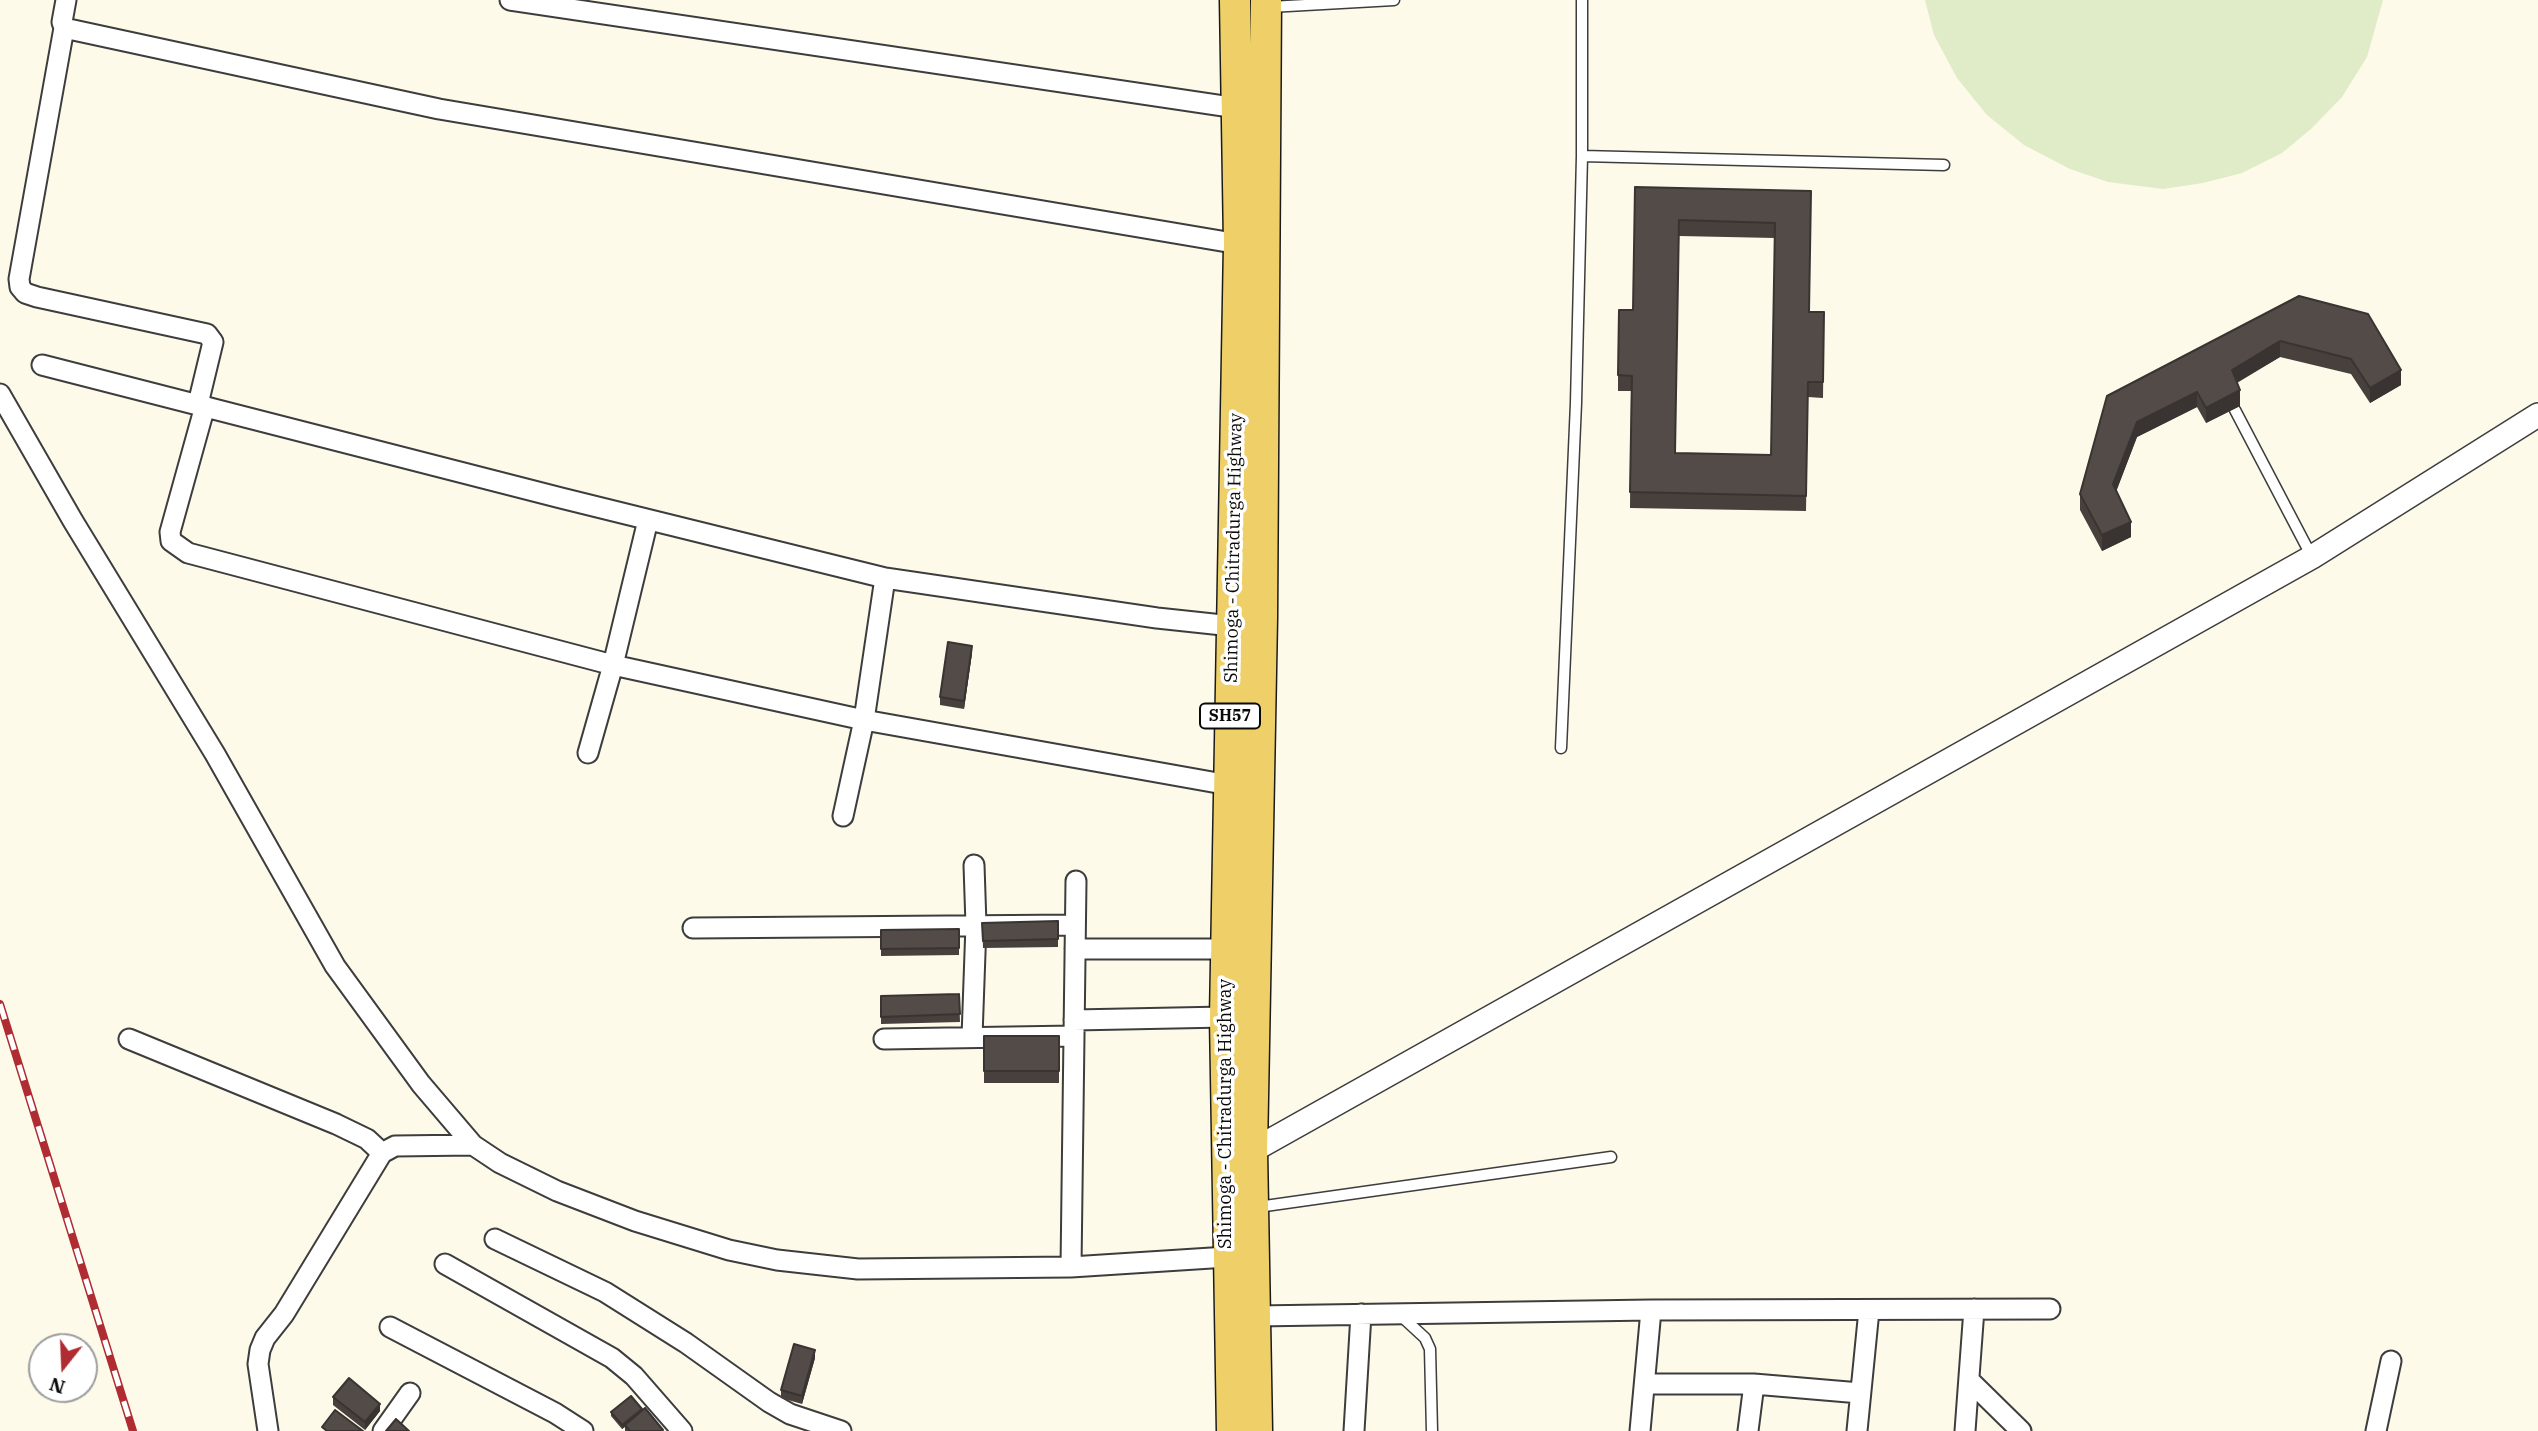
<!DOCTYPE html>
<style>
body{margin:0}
#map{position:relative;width:2538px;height:1431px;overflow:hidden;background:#fdfae9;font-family:"IBM Plex Serif",serif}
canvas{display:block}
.north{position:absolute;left:28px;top:1333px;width:70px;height:70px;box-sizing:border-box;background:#fff;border:2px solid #9d9d9d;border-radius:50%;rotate:198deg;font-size:19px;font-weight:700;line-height:28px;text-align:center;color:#0a0a0a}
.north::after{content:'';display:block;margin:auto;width:24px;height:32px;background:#af2d32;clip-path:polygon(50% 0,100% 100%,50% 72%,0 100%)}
</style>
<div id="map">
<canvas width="2538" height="1431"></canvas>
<div class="north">N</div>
</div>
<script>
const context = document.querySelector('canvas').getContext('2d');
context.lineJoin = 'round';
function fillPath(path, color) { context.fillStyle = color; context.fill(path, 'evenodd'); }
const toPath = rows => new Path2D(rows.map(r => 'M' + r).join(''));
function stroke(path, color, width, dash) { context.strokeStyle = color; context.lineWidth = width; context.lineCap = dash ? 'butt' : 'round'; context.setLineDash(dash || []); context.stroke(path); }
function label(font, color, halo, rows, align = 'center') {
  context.font = font + ' "IBM Plex Serif",serif'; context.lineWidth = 7; context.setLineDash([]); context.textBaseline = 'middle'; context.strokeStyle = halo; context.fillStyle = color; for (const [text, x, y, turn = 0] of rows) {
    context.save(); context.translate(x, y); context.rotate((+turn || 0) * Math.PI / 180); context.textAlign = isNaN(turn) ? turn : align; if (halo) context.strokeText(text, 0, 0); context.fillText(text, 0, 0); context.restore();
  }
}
fillPath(toPath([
 [1925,0,2383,0,2367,57,2342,97,2311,129,2282,153,2242,173,2203,183,2163,189,2108,182,2070,169,2024,145,1987,115,1957,78,1934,35]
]), '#dfecc7');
const service = toPath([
 [1270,7,1394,0],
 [1582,156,1944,165],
 [2235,410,2312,557],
 [1561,748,1576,403,1582,156,1582,0],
 [1258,1207,1611,1157],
 [1399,1314,1425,1338,1430,1349,1432,1431]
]);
const minor = toPath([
 [66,0,62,22,64,28,439,109,1239,244],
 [510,0,1237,108],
 [64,28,19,279,20,287,25,293,37,297,207,334,213,342,198,404],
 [42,365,561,498,885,578,1157,618,1232,626],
 [0,394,73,521,215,754,335,966,421,1084,473,1145,500,1163,557,1191,635,1221,729,1250,777,1260,858,1269,1071,1267,1227,1257],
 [205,406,170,532,171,541,188,553,613,665,864,720,1229,785],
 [588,753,613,665,648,520],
 [843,816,864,720,885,578],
 [693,928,1075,925],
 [1075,949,1226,949],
 [1074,1020,1225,1017],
 [972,1037,976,925,974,865],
 [129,1039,336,1124,367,1139,382,1153],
 [884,1039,1074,1036],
 [495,1239,605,1292,686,1343,769,1402,790,1414,841,1431],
 [445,1264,612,1358,634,1376,682,1431],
 [1071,1267,1076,881],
 [1256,1316,1651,1310,2050,1309],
 [390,1327,555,1413,583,1431],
 [1969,1380,2021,1431],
 [1645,1384,1754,1384,1860,1393],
 [268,1431,258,1364,260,1350,265,1338,284,1314,382,1153,395,1146,473,1145],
 [383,1431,410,1393],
 [1354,1431,1361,1314],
 [1640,1431,1651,1310],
 [1748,1431,1754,1384],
 [1857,1431,1869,1310],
 [1965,1431,1974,1309],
 [2376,1431,2391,1361]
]);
const tertiary = toPath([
 [1241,1157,2312,557,2538,415]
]);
const primary = toPath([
 [1232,1431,1225,1017,1239,244,1235,0],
 [1257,1431,1252,1150,1262,618,1266,0]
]);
stroke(service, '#3d3d3d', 13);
stroke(minor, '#3d3d3d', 23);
stroke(tertiary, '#3d3d3d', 26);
stroke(primary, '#1b1b1b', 33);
stroke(service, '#fff', 10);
stroke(minor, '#fff', 19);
stroke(tertiary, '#fff', 23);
stroke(primary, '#eecf68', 30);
const rail = toPath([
 [0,1004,133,1431]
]);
stroke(rail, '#af2d32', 8);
stroke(rail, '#fff', 5, [16]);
fillPath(toPath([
 [1635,187,1811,191,1809,312,1824,312,1823,398,1808,397,1806,511,1630,508,1631,391,1618,391,1618,375,1633,310],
 [1679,236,1775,238,1771,455,1675,453],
 [2299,296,2401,385,2370,403,2351,374,2280,357,2237,383,2240,406,2206,423,2197,407,2137,437,2116,491,2131,537,2102,551,2080,510,2080,494,2107,396],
 [972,653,964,709,940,705,940,697],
 [1058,921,1058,947,983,948,982,923],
 [959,929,959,955,881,956,881,930],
 [959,994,960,1022,881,1024,881,996],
 [984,1036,1059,1036,1059,1083,984,1083],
 [815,1358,802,1404,781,1398,781,1390],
 [333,1397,380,1411,365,1430,333,1405],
 [642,1411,663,1431,625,1431,625,1427,622,1429,611,1416,611,1412]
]), '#47403d');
fillPath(toPath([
 [2280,341,2280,357,2232,385,2232,370],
 [2401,370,2401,385,2370,403,2370,388],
 [2240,390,2240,406,2206,423,2206,408],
 [2197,392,2197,407,2137,437,2113,500,2113,484,2137,422],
 [2131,522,2131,537,2102,551,2102,535],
 [972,646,972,653,964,709,964,701],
 [815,1350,815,1358,802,1404,802,1396],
 [380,1404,380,1411,365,1430,365,1422],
 [642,1409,642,1413,622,1429,622,1425]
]), '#393432');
const building = toPath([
 [1635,187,1811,191,1809,312,1824,312,1823,382,1808,382,1806,496,1630,492,1632,376,1618,375,1619,310,1633,310,1635,187],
 [1679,220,1775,223,1771,455,1675,453,1679,220],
 [2299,296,2368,314,2401,370,2370,388,2351,359,2280,341,2232,370,2240,390,2206,408,2197,392,2137,422,2113,484,2131,522,2102,535,2080,494,2107,396,2299,296],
 [948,642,972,646,964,701,940,697,948,642],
 [1058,921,1058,939,983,941,982,923,1058,921],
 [959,929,959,948,881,949,881,930,959,929],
 [959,994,960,1014,881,1017,881,996,959,994],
 [984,1036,1059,1036,1059,1071,984,1071,984,1036],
 [794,1344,815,1350,802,1396,781,1390,794,1344],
 [349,1378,380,1404,365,1422,333,1397,349,1378],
 [631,1396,642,1409,622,1425,611,1412,631,1396],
 [645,1408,663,1430,662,1431,630,1431,625,1425,645,1408],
 [335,1410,363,1431,327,1431,322,1427,335,1410],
 [396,1419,409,1431,386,1431,396,1419]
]);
fillPath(building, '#524b47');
stroke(building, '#393432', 2);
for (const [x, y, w] of [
 [1230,716,60]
]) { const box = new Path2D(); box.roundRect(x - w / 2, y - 12.5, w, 25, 5); context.fillStyle = '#fff'; context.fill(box); stroke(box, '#0a0a0a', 2); }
label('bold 16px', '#0a0a0a', null, [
 ["SH57",1230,716]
]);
label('18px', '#0a0a0a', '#fff', [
 ["Shimoga - Chitradurga Highway",1234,548,-89],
 ["Shimoga - Chitradurga Highway",1226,1114,-90]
]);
</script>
